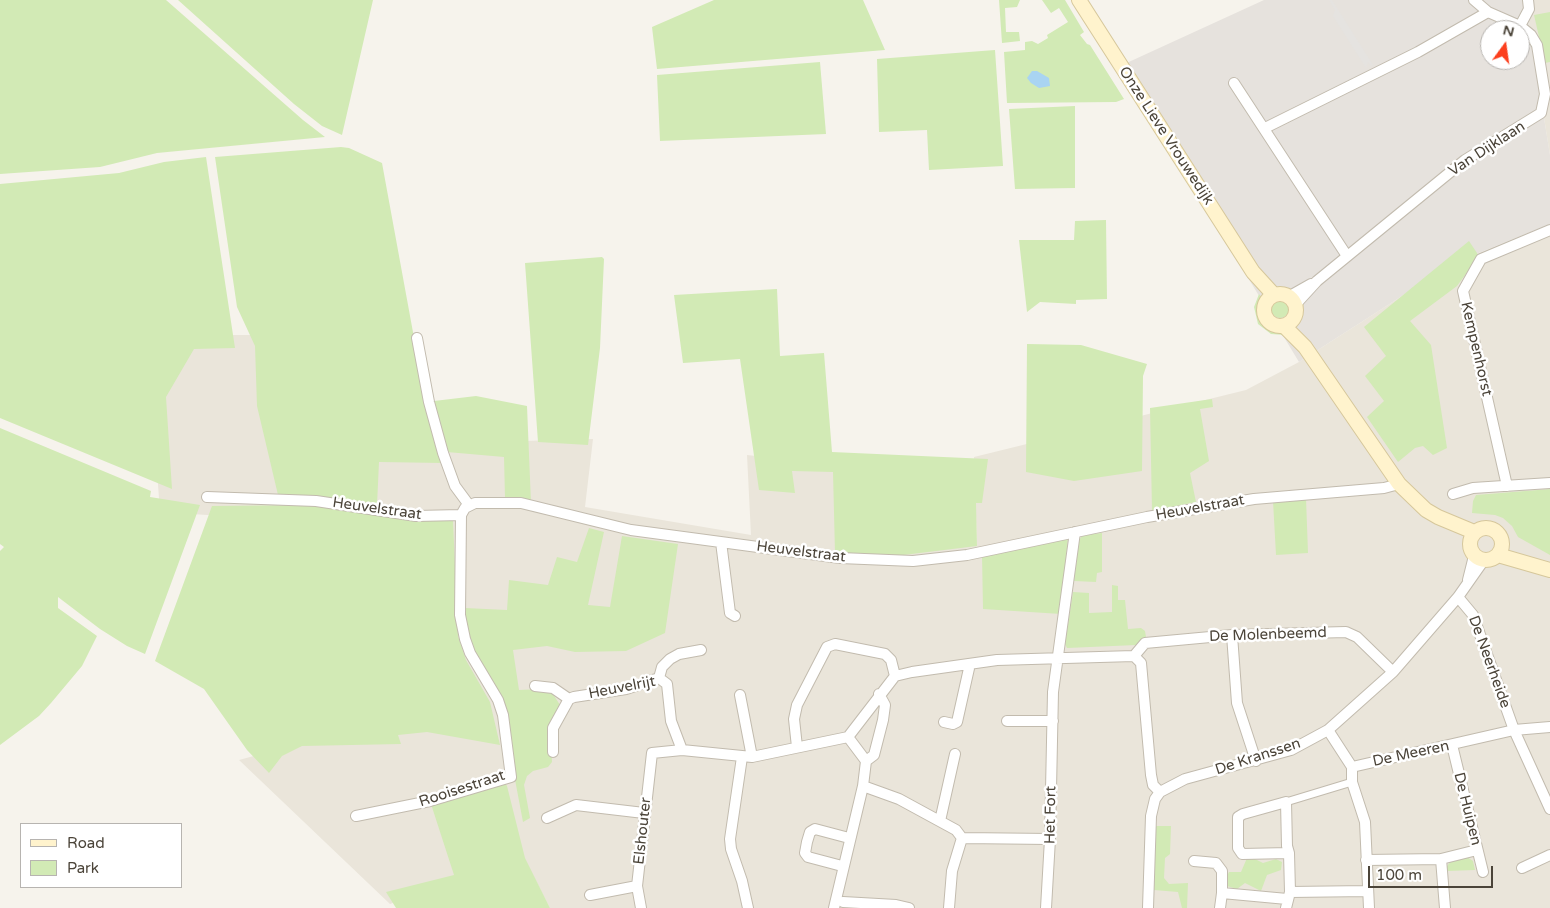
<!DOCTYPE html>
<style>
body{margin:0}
#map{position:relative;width:1550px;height:908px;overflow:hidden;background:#f6f3ec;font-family:"Varela Round",sans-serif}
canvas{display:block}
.legend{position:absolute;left:20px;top:823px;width:162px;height:65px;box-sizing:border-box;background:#fff;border:1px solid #b7b4b0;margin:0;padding:6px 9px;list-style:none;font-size:15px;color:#4b4439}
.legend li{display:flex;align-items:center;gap:10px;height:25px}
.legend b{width:25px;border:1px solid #b7b4b0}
.north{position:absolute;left:1480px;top:20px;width:50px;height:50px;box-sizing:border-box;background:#fff;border:1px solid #b7b4b0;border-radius:50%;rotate:14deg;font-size:14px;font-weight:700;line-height:20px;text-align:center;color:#4b4439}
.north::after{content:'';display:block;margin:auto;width:18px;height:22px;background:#fc3f1d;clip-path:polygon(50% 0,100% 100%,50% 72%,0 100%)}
.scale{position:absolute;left:1368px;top:866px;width:125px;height:22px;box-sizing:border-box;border:2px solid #4b4439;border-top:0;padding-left:6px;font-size:15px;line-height:18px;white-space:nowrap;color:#4b4439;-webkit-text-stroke:4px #fff;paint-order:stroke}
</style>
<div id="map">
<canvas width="1550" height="908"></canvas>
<ul class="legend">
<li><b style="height:6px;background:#fff3cd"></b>Road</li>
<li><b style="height:14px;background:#d2eab5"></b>Park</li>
</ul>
<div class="north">N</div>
<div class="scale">100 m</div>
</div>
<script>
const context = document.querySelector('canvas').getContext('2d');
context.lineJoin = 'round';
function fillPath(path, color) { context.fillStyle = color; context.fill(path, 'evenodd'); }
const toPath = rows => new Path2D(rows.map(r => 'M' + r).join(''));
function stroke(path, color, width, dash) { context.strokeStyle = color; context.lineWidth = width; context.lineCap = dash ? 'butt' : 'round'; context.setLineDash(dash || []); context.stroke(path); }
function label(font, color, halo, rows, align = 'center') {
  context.font = font + ' "Varela Round",sans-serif'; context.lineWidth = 5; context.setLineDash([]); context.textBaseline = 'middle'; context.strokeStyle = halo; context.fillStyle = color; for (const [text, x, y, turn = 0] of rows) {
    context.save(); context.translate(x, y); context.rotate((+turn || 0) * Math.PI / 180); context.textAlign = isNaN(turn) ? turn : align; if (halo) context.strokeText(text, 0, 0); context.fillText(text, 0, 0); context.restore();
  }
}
fillPath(toPath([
 [1525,0,1550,0,1550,155],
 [1550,224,1550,908,550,908,524,858,390,904,239,760,482,694,455,655,444,530,160,512,147,335,258,335,276,448,593,439,585,507,751,535,747,455,838,465,977,546,974,457,1246,390,1299,362,1452,264]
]), '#eae5da');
fillPath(toPath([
 [1264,0,1525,0,1550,155,1550,224,1452,264,1299,362,1120,66],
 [1490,30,1520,30,1520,60,1490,60]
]), '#e6e2dd');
fillPath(toPath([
 [0,0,166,0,303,120,325,137,157,153,100,167,0,174],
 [178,0,373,0,342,135,322,126,294,104],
 [714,0,863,0,885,50,657,69,652,27],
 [999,0,1020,0,1017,7,1005,8,1006,32,1019,32,1020,41,1002,43],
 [1042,0,1065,0,1084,32,1080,35,1087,44,1090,45,1124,99,1116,102,1007,103,1004,52,1025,50,1025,42,1032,41,1038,44,1048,38,1047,35,1068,22,1059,8,1051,13],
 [1550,12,1550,62,1545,63,1534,15],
 [995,50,1003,166,929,170,927,130,879,132,877,59],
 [820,62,826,134,660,141,657,75],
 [1075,106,1075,188,1015,189,1009,109],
 [341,147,349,148,382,163,419,365,443,463,379,462,377,505,335,498,278,495,257,406,255,346,237,307,215,157],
 [206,157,235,348,194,349,166,397,172,489,0,418,0,184,119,173,164,162],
 [1106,220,1107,299,1076,300,1076,304,1040,302,1027,312,1019,240,1074,240,1075,221],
 [1469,241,1479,256,1457,286,1410,321,1431,345,1447,448,1433,455,1423,446,1415,448,1398,462,1367,417,1384,401,1365,376,1386,356,1364,327],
 [602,257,604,259,600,348,588,445,538,442,525,263],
 [777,289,780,356,824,353,832,452,988,459,982,503,976,503,977,546,887,557,835,553,833,472,792,471,795,493,759,490,740,359,683,363,674,295],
 [1259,294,1262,298,1260,316,1263,321,1282,331,1285,335,1271,334,1258,324,1254,307],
 '1271 309a9 9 0 1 1 18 0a9 9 0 1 1-18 0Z',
 [1027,344,1081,345,1147,364,1143,376,1142,471,1074,481,1026,472],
 [476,396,527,406,531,503,505,498,504,457,447,452,434,401],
 [1212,399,1213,407,1200,409,1209,461,1190,473,1196,502,1152,511,1150,408],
 [0,428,151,491,150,497,200,505,145,654,127,646,100,629,58,597,58,608,97,636,82,666,51,703,39,716,0,745,0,551,4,547,0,544],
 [1550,489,1550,555,1518,537,1512,526,1503,518,1495,515,1472,513,1473,501,1476,495],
 [1306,498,1308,553,1276,555,1273,501],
 [308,505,453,520,458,636,466,660,490,702,500,745,427,732,398,735,401,744,302,746,282,756,269,773,247,750,204,689,155,661,212,506],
 [589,528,604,532,588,605,610,607,622,536,678,544,665,633,626,651,575,652,547,646,513,650,519,690,541,689,551,691,560,705,550,726,552,762,548,767,533,771,527,776,524,785,530,818,523,822,513,769,509,724,505,709,473,654,467,636,465,608,507,610,509,580,548,585,557,557,577,562],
 [1102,533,1102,572,1097,573,1096,582,1074,581,1079,541,1082,535],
 [1068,537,1061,614,983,609,982,555],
 [1112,585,1118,586,1118,600,1125,600,1128,629,1141,628,1145,631,1146,637,1136,645,1067,648,1065,644,1073,592,1089,593,1089,613,1112,612],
 [504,782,507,786,525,858,550,908,396,908,386,892,454,875,431,804],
 [1155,826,1171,826,1170,854,1165,858,1164,878,1169,884,1188,883,1187,908,1182,908,1178,892,1154,890],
 [1251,857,1263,863,1276,859,1282,862,1281,870,1267,875,1261,891,1245,883,1237,889,1227,886,1227,876,1229,872,1241,872,1247,858],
 [1467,857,1473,861,1475,870,1447,871,1447,866,1452,860]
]), '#d2eab5');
fillPath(toPath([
 [1329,0,1332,0,1373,65,1371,66,1368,62,1366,68,1333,16,1335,10]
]), '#e5e3e0');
fillPath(toPath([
 [1032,71,1037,71,1049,78,1050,86,1039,88,1031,83,1027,78]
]), '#a9d4f2');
const pedestrian = toPath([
 [1286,802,1352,782]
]);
const minor = toPath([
 [1474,0,1488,12],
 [1520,26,1529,9,1528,0],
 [1234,83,1347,256],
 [1265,128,1418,52,1488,12,1520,26,1531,35,1537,45,1545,94,1541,113,1465,160,1317,281,1295,305],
 [1288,297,1311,284],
 [417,338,429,402,443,453,455,486,469,505],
 [1507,486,1463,291,1481,259,1550,230],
 [1453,494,1473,488,1550,483],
 [207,497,316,501,416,516,461,515],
 [461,515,465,508,475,503,521,503,631,530,840,558,913,561,967,555,1147,517,1254,499,1384,488,1399,484],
 [721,542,730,613,735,616],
 [1468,580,1474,556],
 [1458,597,1473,615,1514,730,1550,809],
 [1232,635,1237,703,1256,761],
 [1134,656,1145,643,1232,635,1346,632,1357,637,1393,672],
 [659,678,662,667,670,659,679,654,701,650],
 [535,686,553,688,569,699],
 [740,695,752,757],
 [1007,721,1053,721],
 [944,722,953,724,957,722,970,664],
 [1328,730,1352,767,1514,730,1550,727],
 [848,737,866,761],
 [1452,745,1483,872],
 [797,747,794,719,797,705,827,647,835,644,885,654,891,660,895,676],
 [553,752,553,728,569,699,574,697,626,689,659,678,667,684,671,721,682,750],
 [742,757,730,839,731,849,742,881,748,908],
 [1352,767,1352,782,1365,822,1369,908],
 [863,786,899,799,956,830,962,838,1050,839],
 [356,816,430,801,511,777,503,715,498,700,470,653,465,639,460,615,461,515],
 [547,818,576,805,644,813],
 [940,821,955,754],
 [1441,859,1445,908],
 [1366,860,1441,859,1477,850],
 [1194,861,1216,863,1222,871,1222,893,1287,899],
 [842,866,808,857,805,853,807,842,810,832,815,829,849,838],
 [1522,868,1550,855],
 [1290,892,1368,891],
 [590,895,637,886],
 [843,902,896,905,909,908],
 [641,908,637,886,652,753,682,750,752,757,848,737,895,676,912,672,997,660,1134,656,1141,663,1151,775,1153,785,1160,792],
 [834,908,863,786,866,761,874,755,883,720,885,705,879,694],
 [949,908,952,871,962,838],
 [1046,908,1050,839,1053,692,1075,532],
 [1148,908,1151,816,1155,799,1160,792,1185,779,1291,750,1328,730,1393,672,1458,597,1484,560],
 [1220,908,1222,893],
 [1286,908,1290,892,1289,853,1287,846,1286,802,1243,814,1238,817,1238,848,1242,854,1289,853]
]);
const secondary = toPath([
 [1079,0,1253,272,1274,295],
 '1264 310a16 16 0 1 1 32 0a16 16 0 1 1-32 0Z',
 [1284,326,1305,347,1399,484,1426,510,1438,517,1474,532],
 '1470 544a16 16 0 1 1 32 0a16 16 0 1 1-32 0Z',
 [1498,555,1550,570]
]);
stroke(pedestrian, '#c2bbae', 9);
stroke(minor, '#c2bbae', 12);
stroke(secondary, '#d6c79b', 16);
stroke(pedestrian, '#fff', 7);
stroke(minor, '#fff', 10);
stroke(secondary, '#fff3cd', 14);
label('15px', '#4b4439', '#fff', [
 ["Onze Lieve Vrouwedijk",1166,136,57],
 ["Van Dijklaan",1487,149,-33],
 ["Kempenhorst",1476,349,77],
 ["Heuvelstraat",1200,508,-10],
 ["Heuvelstraat",377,509,8],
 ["Heuvelstraat",801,552,7],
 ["De Molenbeemd",1268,635,-2],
 ["De Neerheide",1489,662,70],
 ["Heuvelrijt",622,688,-11],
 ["De Meeren",1411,754,-12],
 ["De Kranssen",1258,757,-18],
 ["Rooisestraat",462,789,-18],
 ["De Huipen",1467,809,76],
 ["Het Fort",1051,815,-89],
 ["Elshouter",643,831,-84]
]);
</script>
